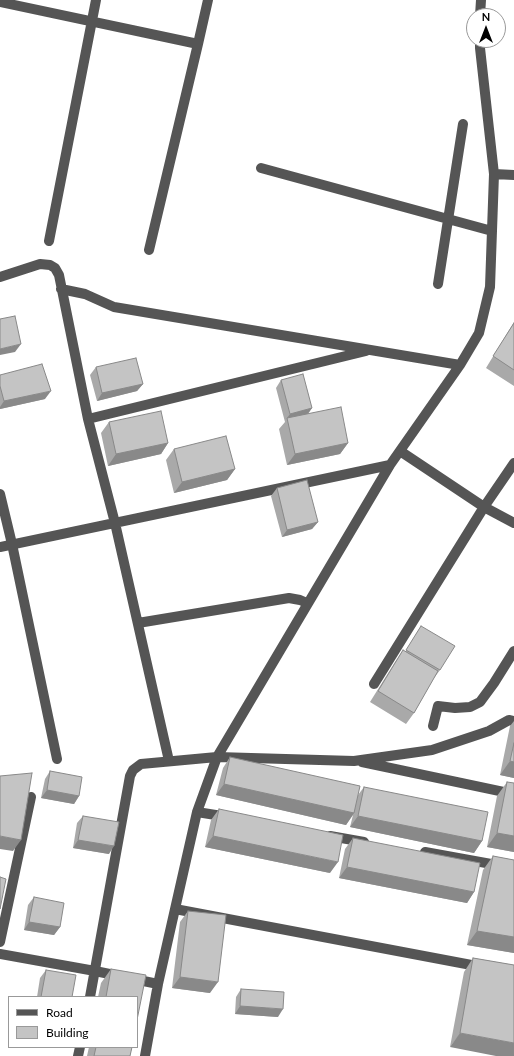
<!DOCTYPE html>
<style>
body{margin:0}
#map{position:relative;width:514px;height:1056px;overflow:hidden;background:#fff;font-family:Lato,sans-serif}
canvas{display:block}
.legend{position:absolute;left:8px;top:996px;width:130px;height:52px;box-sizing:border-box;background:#fff;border:1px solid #999;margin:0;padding:5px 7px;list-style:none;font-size:12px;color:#000}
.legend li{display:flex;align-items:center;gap:8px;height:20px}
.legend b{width:20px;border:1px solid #999}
.north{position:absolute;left:466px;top:8px;width:40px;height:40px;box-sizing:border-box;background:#fff;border:1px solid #999;border-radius:50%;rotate:0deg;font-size:11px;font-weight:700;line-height:16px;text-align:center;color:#000}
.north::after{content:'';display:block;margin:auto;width:14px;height:18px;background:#000;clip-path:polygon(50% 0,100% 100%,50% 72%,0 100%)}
</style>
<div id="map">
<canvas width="514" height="1056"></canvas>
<ul class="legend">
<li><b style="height:5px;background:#555"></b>Road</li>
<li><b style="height:11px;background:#c4c4c4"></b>Building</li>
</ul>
<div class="north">N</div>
</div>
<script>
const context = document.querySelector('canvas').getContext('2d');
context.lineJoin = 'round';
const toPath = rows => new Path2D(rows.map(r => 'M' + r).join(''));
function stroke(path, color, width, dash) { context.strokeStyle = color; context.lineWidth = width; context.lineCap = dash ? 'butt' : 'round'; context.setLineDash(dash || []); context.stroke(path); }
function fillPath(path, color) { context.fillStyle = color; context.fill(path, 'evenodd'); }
stroke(toPath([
 [0,2,198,44],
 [480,16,481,0],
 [261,168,492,231],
 [494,174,514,175],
 [49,241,96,0],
 [149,250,198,44,208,0],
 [0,277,40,264,50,265,55,268,59,275,88,419,115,523,169,761],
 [438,284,463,124],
 [61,289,85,294,114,307,460,365],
 [88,419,366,351],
 [400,451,484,507,514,523],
 [0,494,12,544,57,759],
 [0,547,390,465],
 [138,623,289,598,300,600,307,603],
 [374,684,484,507,514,463],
 [433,726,438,706,455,708,470,707,480,702,494,683,514,651],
 [362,762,514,794],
 [197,812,228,817],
 [330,836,364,842],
 [425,852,514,868],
 [175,909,482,967],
 [0,942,31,797],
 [0,954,95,971,158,984],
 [90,997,130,776,133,770,141,764,217,757,354,761,432,750,489,731,509,720,514,721],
 [78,1056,80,1047],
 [145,1056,158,984,197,812,217,757,390,465,460,365,479,333,490,287,494,174,480,48,480,40]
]), '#555', 10);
fillPath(toPath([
 [514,322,514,386,486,368],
 [96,367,143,384,137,391,97,401,90,375],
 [0,375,45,399,0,409],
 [281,380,312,408,308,414,348,443,340,454,287,465,279,429,285,422,276,388],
 [109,422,168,443,161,454,108,466,101,433],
 [174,449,235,469,227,480,174,493,166,460],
 [277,488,318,522,312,529,282,537,271,496],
 [421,626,440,670,434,678,414,713,406,724,370,702,395,662,403,650,405,652],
 [514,721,514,778,500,775,510,726],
 [230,757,358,795,364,787,482,841,474,853,350,827,353,815,346,825,216,795,223,768],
 [50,771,79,796,74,804,41,798,45,779],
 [507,782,514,852,487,847,497,796],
 [219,809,330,873,205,847,211,820],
 [83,816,109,854,73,848,77,823],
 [353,838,474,892,467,903,339,878,345,849],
 [493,856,514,860,514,953,467,945,483,870],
 [34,897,60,927,54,935,24,930,28,905],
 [188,911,210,993,172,988,180,922],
 [473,958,514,965,450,1047,464,972],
 [111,969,137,997,98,997,101,983],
 [46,970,72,997,37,997,40,978],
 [241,989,278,1017,235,1014,236,997],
 [89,1047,132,1047,130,1056,87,1056]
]), '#a9a9a9');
fillPath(toPath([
 [21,344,15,352,0,355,0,349],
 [143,384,137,391,97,401,102,393],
 [51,391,45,399,0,409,0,407,4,401],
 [312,408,306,416,287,418,284,422,290,414],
 [168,443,161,454,108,466,116,454],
 [348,443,340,454,287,465,295,454],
 [235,469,227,480,174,493,182,482],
 [318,522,312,529,282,537,287,530],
 [510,761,514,762,514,778,500,775],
 [224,784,354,813,346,825,216,795],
 [47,790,79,796,74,804,41,798],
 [358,816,482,841,474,853,350,827],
 [497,833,514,836,514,852,487,847],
 [0,836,21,840,13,851,0,849],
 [213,836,338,862,330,873,205,847],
 [78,840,114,846,109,854,73,848],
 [347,867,474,892,467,903,339,878],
 [29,922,60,927,54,935,24,930],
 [477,931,514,937,514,953,467,945],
 [180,977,218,982,210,993,172,988],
 [240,1006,283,1009,278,1017,235,1014],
 [460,1033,514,1043,514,1056,496,1056,450,1047]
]), '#898989');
const building = toPath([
 [15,316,21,344,0,349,0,319,15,316],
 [514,323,514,370,493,356,514,323],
 [136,358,143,384,102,393,96,367,136,358],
 [42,364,51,391,4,401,0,386,0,375,42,364],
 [303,374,312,408,290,414,281,380,303,374],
 [341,407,348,443,295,454,287,418,341,407],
 [161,411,168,443,116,454,109,422,161,411],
 [226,436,235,469,182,482,174,449,226,436],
 [307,480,318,522,287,530,277,488,307,480],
 [421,626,455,646,440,670,406,650,421,626],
 [403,650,438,671,414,713,378,691,403,650],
 [514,743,514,762,510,761,514,743],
 [230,757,360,786,354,813,224,784,230,757],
 [50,771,82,777,79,796,47,790,50,771],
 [32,773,21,840,0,836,0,776,32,773],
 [507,782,514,783,514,836,497,833,507,782],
 [364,787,488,812,482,841,358,816,364,787],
 [219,809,343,835,338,862,213,836,219,809],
 [83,816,119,822,114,846,78,840,83,816],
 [353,838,480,863,474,892,347,867,353,838],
 [493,856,514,860,514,937,477,931,493,856],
 [0,877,6,879,0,909,0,877],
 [34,897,64,903,60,927,29,922,34,897],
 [188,911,226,915,218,982,180,977,188,911],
 [473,958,514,965,514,1043,460,1033,473,958],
 [111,969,146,975,137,1020,137,997,106,997,111,969],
 [46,970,76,975,72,997,41,997,46,970],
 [241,989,284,992,283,1009,240,1006,241,989],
 [96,1047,132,1047,130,1056,94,1056,96,1047]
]);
fillPath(building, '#c4c4c4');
stroke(building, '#898989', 1);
</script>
